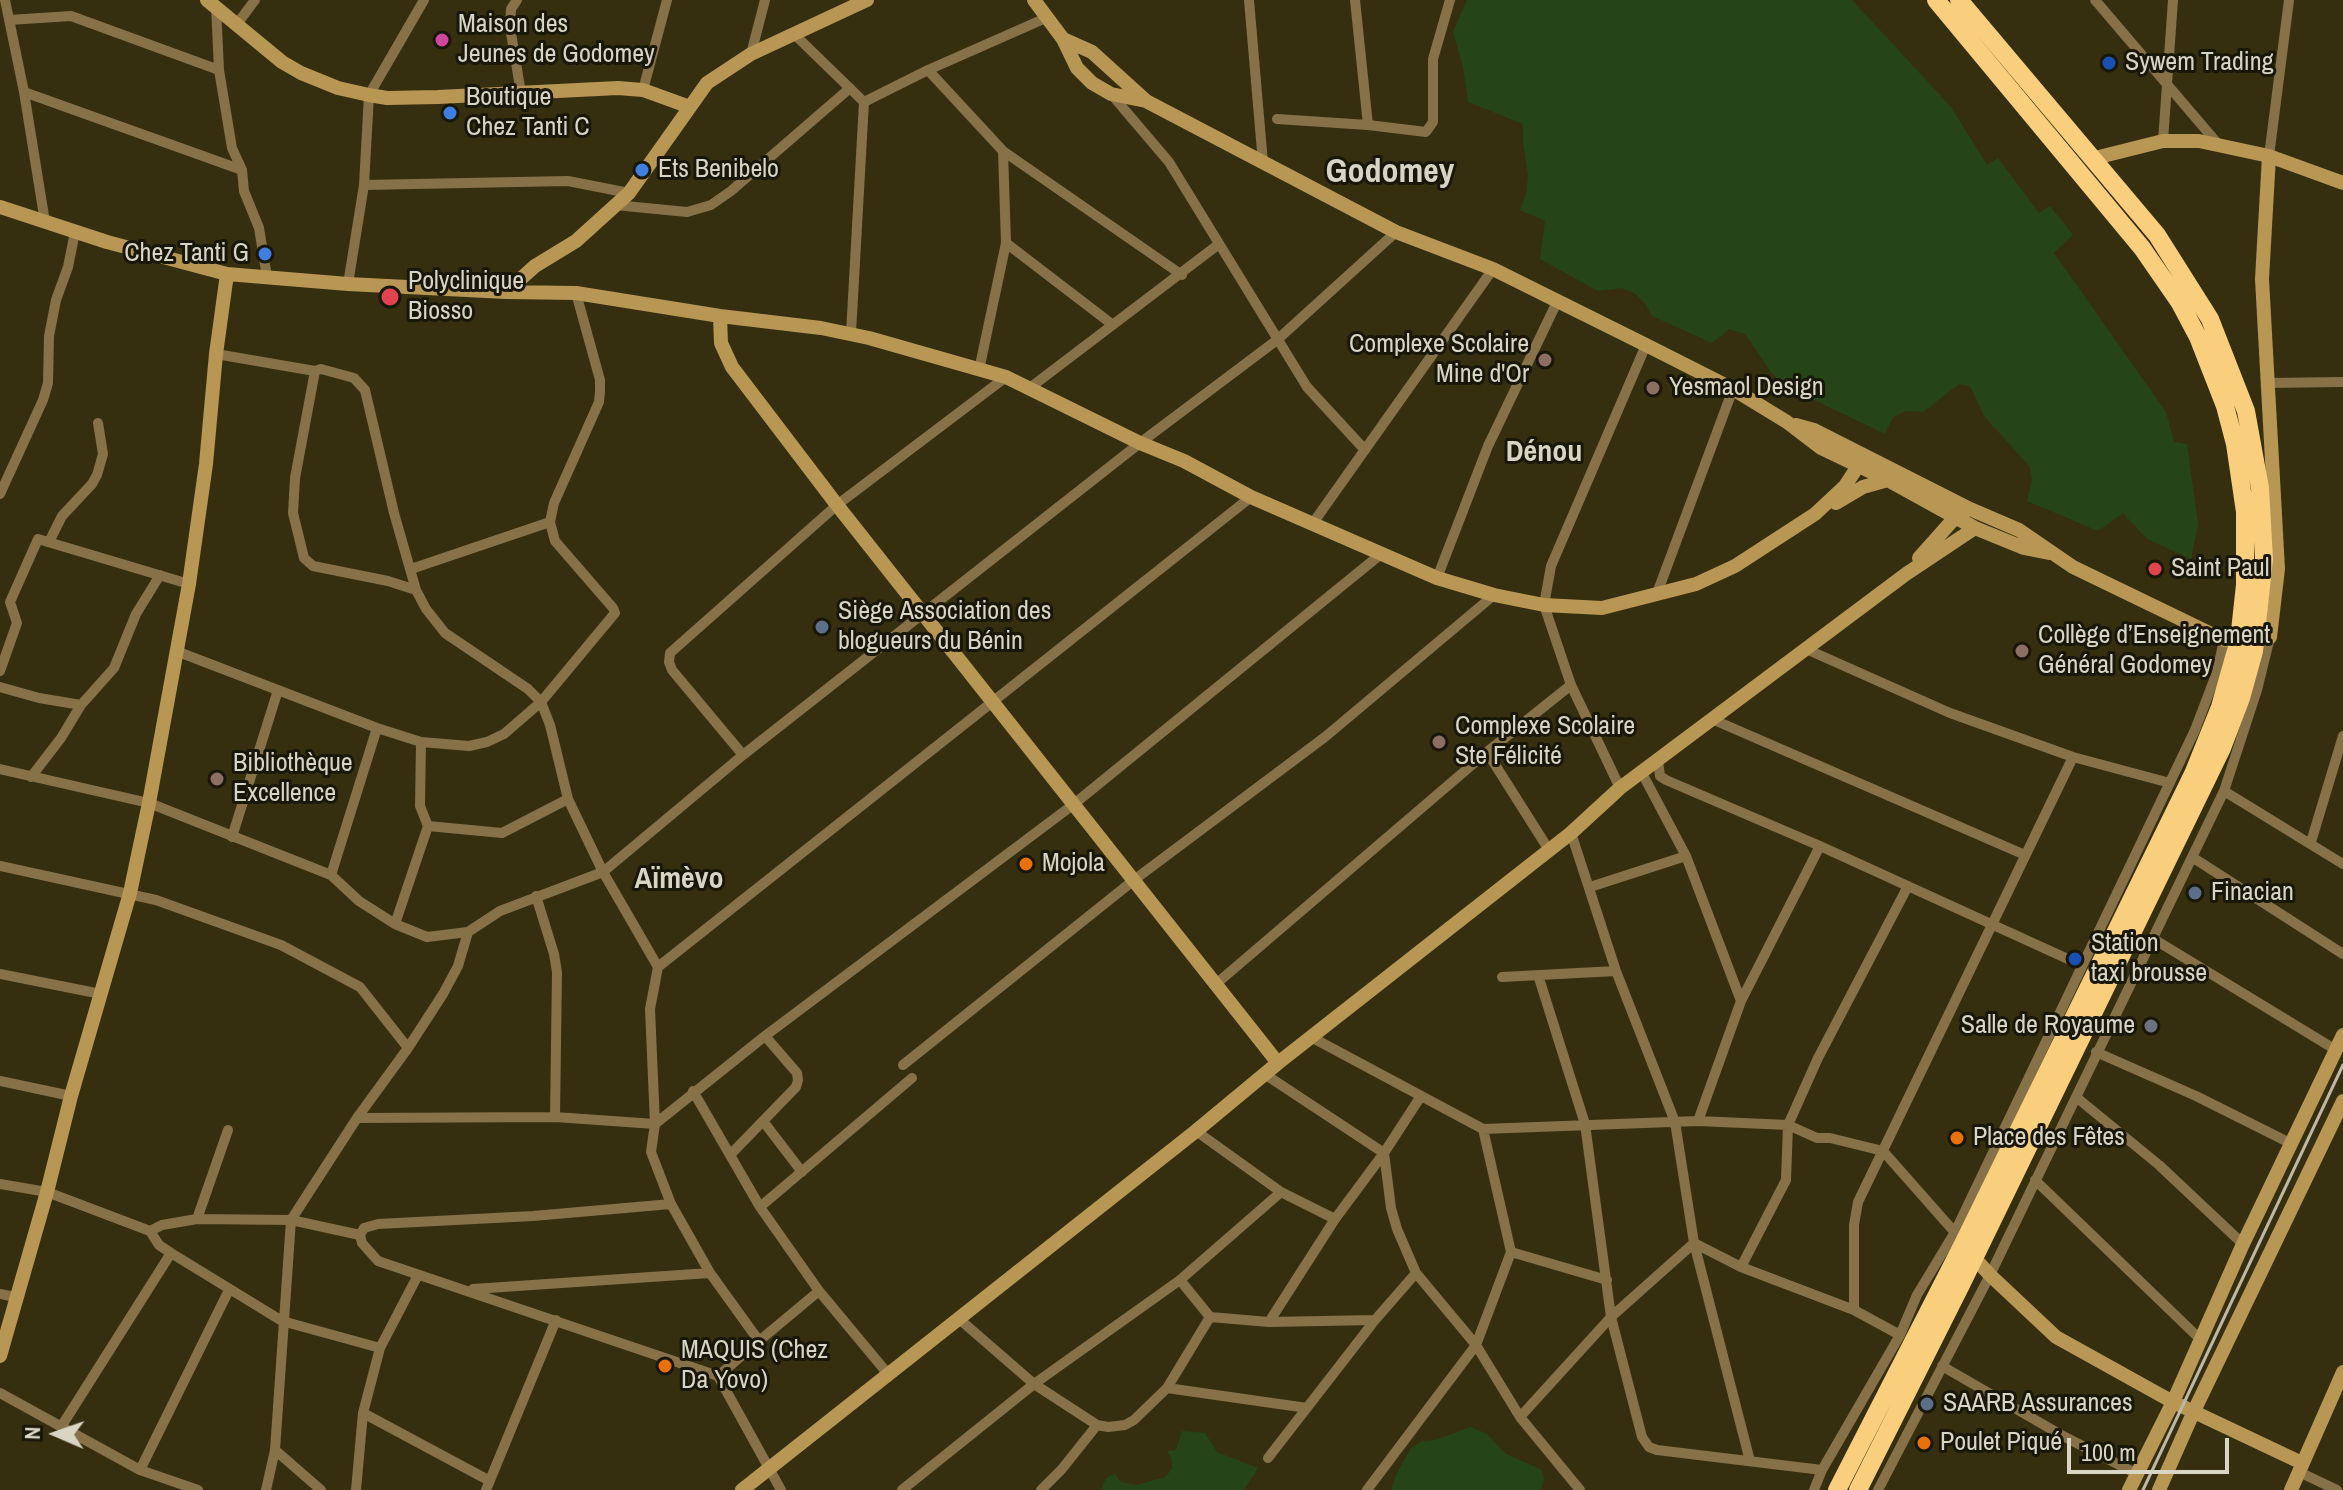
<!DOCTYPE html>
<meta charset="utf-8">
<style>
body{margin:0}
#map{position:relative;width:2343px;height:1490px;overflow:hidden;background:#352f10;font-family:"Archivo Narrow",sans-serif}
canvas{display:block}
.north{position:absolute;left:16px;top:1394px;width:80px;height:80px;-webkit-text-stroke:6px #19170a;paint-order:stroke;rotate:272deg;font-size:22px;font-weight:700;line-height:32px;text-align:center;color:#d9d5c4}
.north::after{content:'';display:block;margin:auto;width:28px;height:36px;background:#d9d5c4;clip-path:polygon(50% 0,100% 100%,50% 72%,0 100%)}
.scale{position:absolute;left:2067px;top:1438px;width:162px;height:36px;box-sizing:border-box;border:4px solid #d9d5c4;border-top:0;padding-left:10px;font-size:24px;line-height:28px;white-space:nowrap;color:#d9d5c4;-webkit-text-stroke:6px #19170a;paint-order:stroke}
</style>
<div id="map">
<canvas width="2343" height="1490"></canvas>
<div class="north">N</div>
<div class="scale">100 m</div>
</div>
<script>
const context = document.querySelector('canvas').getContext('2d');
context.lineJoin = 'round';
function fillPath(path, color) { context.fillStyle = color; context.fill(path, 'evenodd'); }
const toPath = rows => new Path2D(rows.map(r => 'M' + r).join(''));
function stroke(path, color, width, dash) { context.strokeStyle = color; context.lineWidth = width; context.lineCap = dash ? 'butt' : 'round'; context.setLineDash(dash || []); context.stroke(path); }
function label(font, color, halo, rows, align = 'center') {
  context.font = font + ' "Archivo Narrow",sans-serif'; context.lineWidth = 6; context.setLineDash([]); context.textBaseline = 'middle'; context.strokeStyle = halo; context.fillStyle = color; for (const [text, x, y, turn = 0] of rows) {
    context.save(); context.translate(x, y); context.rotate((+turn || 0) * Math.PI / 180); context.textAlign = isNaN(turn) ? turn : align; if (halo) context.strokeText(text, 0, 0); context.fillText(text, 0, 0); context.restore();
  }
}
fillPath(toPath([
 [1467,0,1852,0,1951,107,1987,165,1998,158,2039,213,2050,206,2073,235,2054,253,2166,412,2174,442,2187,444,2198,524,2191,559,2147,539,2123,513,2098,531,2027,501,2032,480,2030,467,1984,416,1970,386,1959,384,1923,412,1906,411,1893,417,1885,434,1783,385,1771,372,1745,334,1729,329,1712,343,1652,316,1645,303,1634,293,1621,288,1598,291,1540,259,1545,221,1520,210,1526,194,1528,175,1523,141,1523,124,1468,102,1463,67,1453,32],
 [1471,1427,1487,1434,1506,1454,1542,1470,1544,1479,1541,1490,1391,1490,1396,1475,1411,1448,1422,1441,1435,1440],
 [1182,1431,1205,1433,1217,1452,1258,1468,1244,1490,1101,1490,1106,1478,1115,1474,1121,1482,1137,1485,1165,1477,1172,1469,1172,1459,1167,1451,1176,1450]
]), '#254518');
stroke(toPath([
 [5,0,24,92,45,222],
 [517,0,511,9,510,27,521,93],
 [1249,0,1263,163],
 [1355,0,1368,125],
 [2095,0,2218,144],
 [216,6,219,70,232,148,242,170,244,191,259,228,267,277],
 [9,20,71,16,219,70],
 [237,24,255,0],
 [793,33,864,102,851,333],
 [751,54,765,0],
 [928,70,1003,151,1182,275],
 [643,90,667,0],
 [24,92,242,170],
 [1112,95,1169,162,1307,387,1365,450],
 [864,102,928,70,1046,18],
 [1277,119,1368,125,1426,132,1433,122,1433,59,1450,0],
 [2163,141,2173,0],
 [2269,156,2289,0],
 [364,185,568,181,629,193],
 [615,205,687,212,711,205,731,191,850,88],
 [1006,243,1113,325],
 [348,284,364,185,369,95,424,0],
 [216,354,315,371,321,369,354,378,365,390,394,513,416,590,426,609,445,633,528,689,541,702,550,725,568,799,603,872,658,967,650,1009,655,1124,651,1152,671,1204,710,1273,759,1341,718,1376],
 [979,370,1006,243,1003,151],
 [315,371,295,478,293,513,304,558,313,566,388,581,416,590],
 [2267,383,2343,382],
 [1031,387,1219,244],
 [0,494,43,400,48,383,49,336,56,300,68,267,75,232],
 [1313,523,1493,269],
 [49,542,62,516,92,484,97,475,103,454,98,423],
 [411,569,550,522],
 [1437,578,1488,446,1557,302],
 [1656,596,1733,389],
 [1806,649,1950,713,2073,757,2170,783],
 [176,651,377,728,421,742,469,746,487,742,504,734,541,702,615,613,613,608,555,541,550,522,554,503,599,402,600,392,600,380,576,293],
 [0,671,17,623,10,602,38,539,189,584],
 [0,687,39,698,81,705],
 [1714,720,2025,855],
 [1487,752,1549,850],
 [743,755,672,670,669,662,670,653,837,505,1006,377],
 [1658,761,1660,776,1666,780,1820,846,2081,965],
 [0,769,149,803,331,875,359,901,395,924,427,937,468,932],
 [1642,773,1686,856,1741,1001],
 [31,777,61,738,81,705,114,668,136,614,160,575],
 [1620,788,1571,685,1544,605,1551,566,1646,345],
 [2224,791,2343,864],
 [428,826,502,833,568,799],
 [1571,833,1616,971,1675,1122,1694,1243,1750,1461],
 [232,837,278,690],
 [2311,842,2343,736],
 [2192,857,2343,954],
 [0,866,156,900,281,945,360,987,408,1048],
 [331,875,377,728],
 [1590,887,1686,856],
 [536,896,554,954,557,972,555,1117],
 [395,924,428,826,420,806,421,742],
 [2152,938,2336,1050],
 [658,967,1251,497],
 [0,974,101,994],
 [1538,975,1585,1124,1611,1317,1642,1437,1649,1447,1657,1450,1822,1470],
 [1502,977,1616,971],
 [1216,984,1487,752,1571,685],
 [1311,1037,1483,1129,1698,1121,1788,1125,1817,1138,1830,1138,1883,1151,1958,1236],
 [2096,1052,2196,1096,2290,1143],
 [903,1065,1134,880,1325,737,1494,595],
 [1266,1075,1384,1153,1391,1208,1397,1229,1416,1273,1476,1345,1520,1417,1580,1490],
 [0,1081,71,1096],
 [693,1091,760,1207,819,1291,888,1374],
 [2076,1097,2159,1165,2243,1244],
 [357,1118,555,1117,655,1124,765,1036,1074,804,1381,554],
 [763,1121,802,1172],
 [1698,1121,1741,1001,1820,846],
 [1196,1131,1281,1192,1335,1219],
 [731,1154,796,1087,798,1080,797,1073,765,1036],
 [2035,1180,2201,1340],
 [0,1184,47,1192,150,1231,162,1225,197,1219,291,1220,360,1235],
 [760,1207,912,1078],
 [197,1219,228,1130],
 [150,1231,159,1245,171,1253,282,1321,380,1348],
 [360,1235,362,1243,378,1261,718,1376,781,1490],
 [360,1235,364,1228,378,1224,533,1216,671,1204],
 [1694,1243,1741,1267,1854,1310,1900,1335],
 [1511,1252,1607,1280],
 [1741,1267,1786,1180,1788,1125,1818,1058,1908,886],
 [1180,1280,1210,1317,1269,1322,1375,1320],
 [473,1289,710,1273],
 [0,1294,15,1297],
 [1854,1310,1854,1225,1858,1202,2073,757],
 [958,1318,1034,1384,1097,1425,1108,1427,1125,1425,1134,1420,1167,1388,1210,1317],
 [1269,1322,1335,1219,1384,1153,1421,1096],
 [759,1341,819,1291],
 [1942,1366,2063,1436,2137,1474],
 [1167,1388,1307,1408],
 [0,1393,140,1470,198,1490],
 [363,1413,488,1480],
 [1520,1417,1611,1317,1694,1243],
 [61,1427,171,1253],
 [275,1450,321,1490],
 [1268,1458,1375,1320,1416,1273],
 [140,1470,229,1290],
 [2299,1472,2337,1490],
 [266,1490,275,1450,291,1220,357,1118,408,1048,443,994,458,966,468,932,500,911,603,872,743,755,1140,443,1277,340,1396,232],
 [356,1490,363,1413,380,1348,418,1275],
 [486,1490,556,1320],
 [902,1490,1034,1384,1180,1280,1281,1192],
 [1041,1490,1062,1469,1097,1425],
 [1367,1490,1476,1345,1511,1252,1483,1129],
 [1814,1490,1822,1470,1900,1335,1917,1295,1955,1232,2195,730,2217,672,2224,640],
 [1878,1490,1990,1275,2224,791,2257,690,2270,637]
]), '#877148', 10);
stroke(toPath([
 [207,0,282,62,301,73,338,88,369,95,387,98,438,97,618,88,643,90,690,107],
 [1034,0,1063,39,1077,68,1092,83,1111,94,1146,101,1396,232,1493,269,1646,345,1733,389,1787,422,1821,448,1888,480],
 [1063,39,1092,52,1145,100],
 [2091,159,2163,141,2199,141,2269,156,2343,183],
 [0,207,107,242,227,274,348,284,506,292,535,266,576,241,629,193,707,83,751,54,867,0],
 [506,292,576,293,720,316,821,328,869,338,1006,377,1140,443,1184,461,1251,497,1437,578,1494,595,1544,605,1602,608,1696,584,1735,566,1815,514,1845,486,1860,463,1867,459],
 [720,316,721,343,732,367,837,505,1278,1063],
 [1796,425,1814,430,1970,509],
 [1836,503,1863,487,1888,480,1975,528,2024,548,2049,553],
 [1919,558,1960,512,1970,509,2019,530,2073,567,2224,640,2270,637,2278,569,2262,279,2269,156],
 [1968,1251,1990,1275,2056,1337,2173,1402,2302,1463],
 [0,1356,47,1192,71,1096,130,893,149,803,189,584,206,464,216,354,227,274],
 [742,1490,1196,1131,1278,1063,1571,833,1620,788,1906,574,1975,528],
 [2129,1490,2173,1402,2243,1244,2343,1035],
 [2159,1490,2194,1411,2343,1101],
 [2291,1490,2343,1372]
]), '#b89653', 14);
stroke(toPath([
 [1837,1490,1963,1244,2193,774,2220,707,2239,640,2245,585,2245,512,2235,444,2225,406,2198,337,2180,303,2142,248,1936,0],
 [1858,1490,1961,1285,2222,748,2241,698,2254,651,2264,559,2260,488,2246,411,2210,319,2157,235,1959,0]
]), '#f9ce7c', 18);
stroke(toPath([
 [2143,1490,2343,1065]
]), '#beb9a6', 3);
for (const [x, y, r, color] of [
 [442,40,8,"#d1479c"],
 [2109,63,8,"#1a4fb4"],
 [450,113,8,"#3f7fe0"],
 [642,170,8,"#3f7fe0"],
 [265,254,8,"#3f7fe0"],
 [390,297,10,"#e0444e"],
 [1545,360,8,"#8d6e63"],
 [1653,388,8,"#8d6e63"],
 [2155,569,8,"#e0444e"],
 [822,627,8,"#5c6f8a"],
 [2022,651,8,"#8d6e63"],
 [1439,742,8,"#8d6e63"],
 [217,779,8,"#8d6e63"],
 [1026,864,8,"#e8710a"],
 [2195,893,8,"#5c6f8a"],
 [2075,959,8,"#1a4fb4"],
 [2151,1026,8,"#6b7280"],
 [1957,1138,8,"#e8710a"],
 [665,1366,8,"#e8710a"],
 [1927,1404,8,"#5c6f8a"],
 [1924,1443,8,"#e8710a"]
]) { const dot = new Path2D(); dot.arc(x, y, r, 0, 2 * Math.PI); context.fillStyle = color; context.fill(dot); stroke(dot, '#19170a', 3); }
label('26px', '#d9d5c4', '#19170a', [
 ["Maison des",458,25],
 ["Jeunes de Godomey",458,55],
 ["Sywem Trading",2125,63],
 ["Boutique",466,98],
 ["Chez Tanti C",466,128],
 ["Ets Benibelo",658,170],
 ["Chez Tanti G",249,254,"right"],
 ["Polyclinique",408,282],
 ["Biosso",408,312],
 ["Complexe Scolaire",1529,345,"right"],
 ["Mine d'Or",1529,375,"right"],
 ["Yesmaol Design",1669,388],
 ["Saint Paul",2171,569],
 ["Siège Association des",838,612],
 ["blogueurs du Bénin",838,642],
 ["Collège d’Enseignement",2038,636],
 ["Général Godomey",2038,666],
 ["Complexe Scolaire",1455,727],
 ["Ste Félicité",1455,757],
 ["Bibliothèque",233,764],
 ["Excellence",233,794],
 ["Mojola",1042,864],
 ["Finacian",2211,893],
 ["Station",2091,944],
 ["taxi brousse",2091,974],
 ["Salle de Royaume",2135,1026,"right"],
 ["Place des Fêtes",1973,1138],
 ["MAQUIS (Chez",681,1351],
 ["Da Yovo)",681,1381],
 ["SAARB Assurances",1943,1404],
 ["Poulet Piqué",1940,1443]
], 'left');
label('bold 30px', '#d9d5c4', '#19170a', [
 ["Dénou",1544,453],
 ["Aïmèvo",679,880]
]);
label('bold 34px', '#d9d5c4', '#19170a', [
 ["Godomey",1390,173]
]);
</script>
